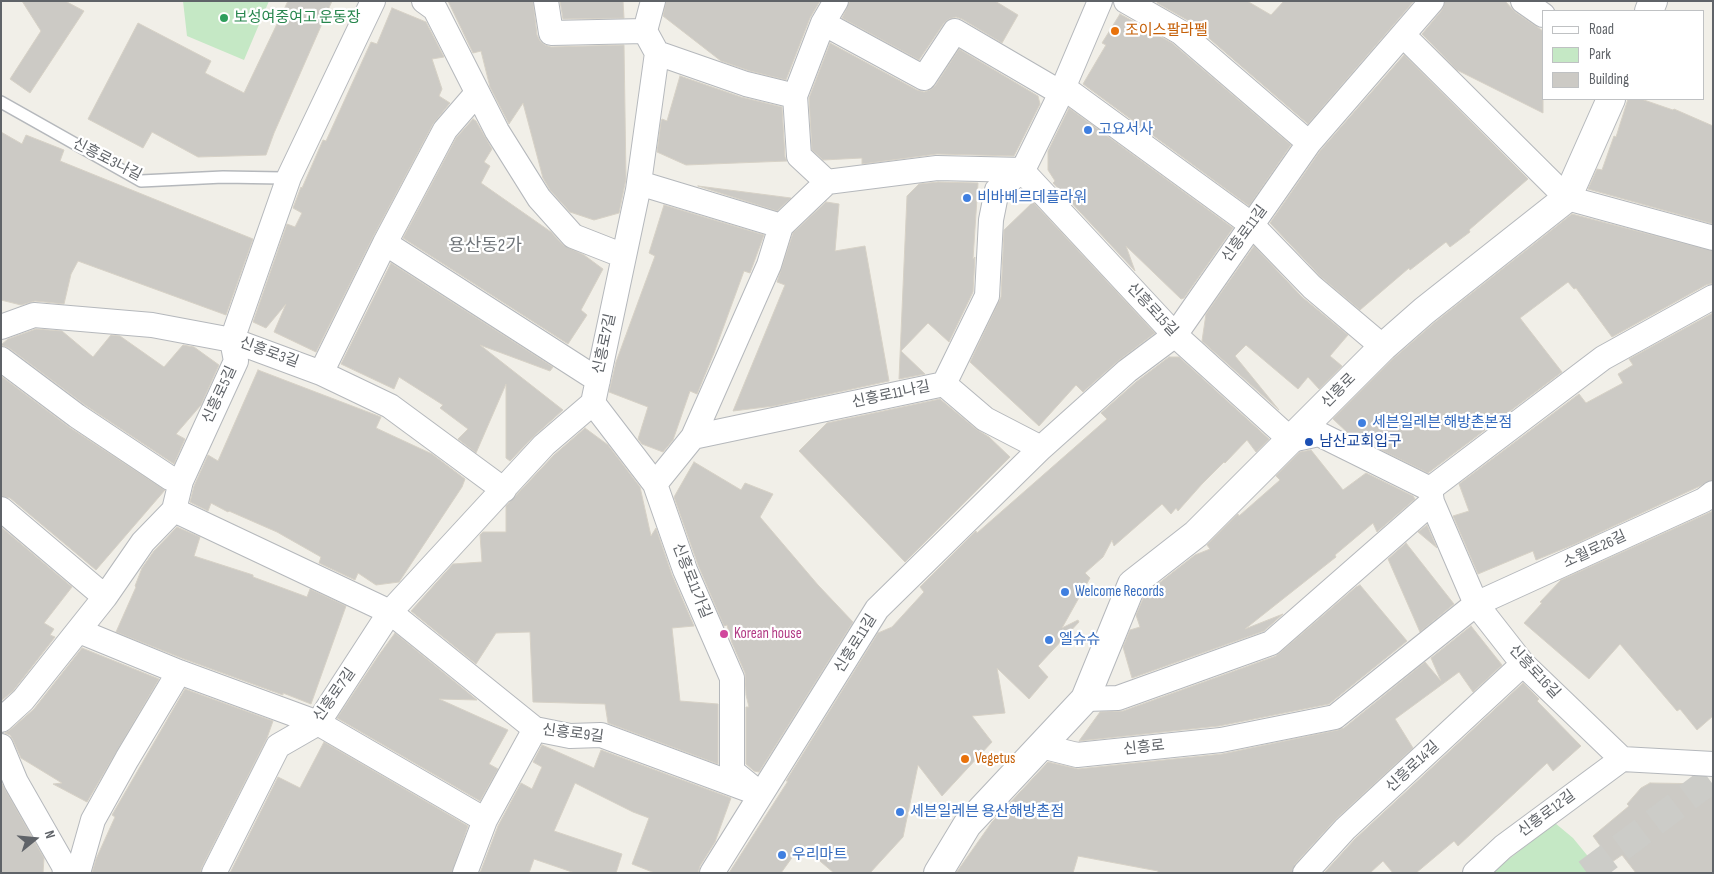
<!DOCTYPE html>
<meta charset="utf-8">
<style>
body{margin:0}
#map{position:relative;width:1714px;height:874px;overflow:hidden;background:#f1efe8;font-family:"Sofia Sans Condensed",sans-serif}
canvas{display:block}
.frame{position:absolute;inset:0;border:2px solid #5f6368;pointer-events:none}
.legend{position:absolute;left:1542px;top:10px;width:162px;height:90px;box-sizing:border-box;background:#fff;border:1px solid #bfc1c3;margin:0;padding:6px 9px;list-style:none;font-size:15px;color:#5f6368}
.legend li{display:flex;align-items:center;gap:10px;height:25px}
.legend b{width:25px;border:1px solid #bfc1c3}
.north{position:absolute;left:10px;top:814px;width:50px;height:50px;-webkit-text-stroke:4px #fff;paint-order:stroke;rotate:73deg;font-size:14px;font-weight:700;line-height:20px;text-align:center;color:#5f6368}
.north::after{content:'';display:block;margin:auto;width:18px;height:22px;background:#5f6368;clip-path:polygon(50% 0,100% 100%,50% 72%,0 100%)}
</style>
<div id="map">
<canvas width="1714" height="874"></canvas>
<div class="frame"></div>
<ul class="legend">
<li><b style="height:6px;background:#fff"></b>Road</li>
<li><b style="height:14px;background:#c5e8c5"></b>Park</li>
<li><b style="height:14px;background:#cccac5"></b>Building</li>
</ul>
<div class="north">N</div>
</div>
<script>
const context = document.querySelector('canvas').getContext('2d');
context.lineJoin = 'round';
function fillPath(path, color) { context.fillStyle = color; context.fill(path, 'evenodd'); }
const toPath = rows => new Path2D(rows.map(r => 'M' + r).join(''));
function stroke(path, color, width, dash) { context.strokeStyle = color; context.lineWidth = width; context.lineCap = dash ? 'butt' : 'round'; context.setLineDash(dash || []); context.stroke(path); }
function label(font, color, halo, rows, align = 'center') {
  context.font = font + ' "Sofia Sans Condensed","Noto Sans KR",sans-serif'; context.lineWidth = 4.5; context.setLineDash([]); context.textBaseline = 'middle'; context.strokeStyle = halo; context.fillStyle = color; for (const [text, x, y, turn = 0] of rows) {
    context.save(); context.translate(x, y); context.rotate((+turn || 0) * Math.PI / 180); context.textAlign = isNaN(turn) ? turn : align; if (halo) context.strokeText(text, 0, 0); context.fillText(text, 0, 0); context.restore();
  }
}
fillPath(toPath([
 [183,1,269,1,244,60,187,36],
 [1555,823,1573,838,1591,860,1598,873,1491,873]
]), '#c5e8c5');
const building = toPath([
 [22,1,65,1,84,11,30,93,10,79,41,31,22,1],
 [288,1,332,1,274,133,266,155,198,157,152,132,143,148,88,119,138,23,211,61,205,73,244,93,288,1],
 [448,1,533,1,537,35,540,41,545,45,551,47,624,45,626,179,619,213,594,220,570,212,550,190,543,178,523,103,509,124,490,87,481,51,473,53,448,1],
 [560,1,623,1,624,18,563,19,560,1],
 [666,1,820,1,810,18,786,80,750,71,721,61,663,16,666,1],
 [850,1,995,1,1018,15,1002,43,962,19,956,17,949,19,944,23,919,60,842,18,850,1],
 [1158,1,1247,1,1271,15,1284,1,1414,1,1308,124,1189,21,1157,3,1158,1],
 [1445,1,1505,1,1515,12,1543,31,1543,113,1457,70,1422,34,1442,10,1445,1],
 [392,8,426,22,444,57,432,59,442,89,439,96,450,103,433,124,373,237,316,352,274,332,286,304,266,328,253,322,287,224,295,227,302,213,293,208,301,187,302,188,323,140,326,141,371,42,377,44,392,8],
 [1120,14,1172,43,1291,145,1249,206,1083,84,1106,45,1102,43,1120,14],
 [830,43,917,90,924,92,930,90,935,86,959,49,1038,96,1040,104,1014,156,937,154,862,164,862,158,823,160,812,150,809,98,830,43],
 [1404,55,1528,179,1469,230,1470,232,1450,247,1446,242,1410,270,1409,268,1360,310,1321,277,1270,223,1320,151,1404,55],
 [680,76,741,97,782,107,785,157,787,161,686,165,657,152,661,122,662,119,667,121,680,76],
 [1628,99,1641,99,1673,110,1674,109,1713,126,1713,224,1588,189,1597,169,1602,170,1614,136,1616,137,1628,99],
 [1069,108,1233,228,1184,298,1181,299,1126,246,1135,271,1053,183,1055,181,1048,170,1048,151,1069,108],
 [473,119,476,121,492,149,484,162,490,166,481,183,551,232,563,245,584,255,603,269,581,310,587,315,568,344,403,238,456,138,473,119],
 [1,132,22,144,26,135,64,150,60,161,253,239,226,315,78,261,71,274,64,304,35,301,21,305,1,300,1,132],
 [938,182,978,183,973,259,975,257,973,292,949,342,928,323,901,351,925,374,899,379,907,196,919,184,938,182],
 [698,186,791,198,777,211,698,186],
 [826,202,839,204,835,251,865,246,889,381,774,406,733,411,785,285,777,282,793,233,826,202],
 [1033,202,1155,333,1118,361,1083,392,1076,385,1039,426,970,362,1001,297,1004,230,1033,202],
 [664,205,764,235,750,273,744,271,714,353,697,394,690,391,673,440,663,452,642,444,638,439,648,407,609,392,616,362,655,256,649,253,664,205],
 [1572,214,1713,251,1713,283,1706,285,1612,337,1576,288,1574,289,1568,282,1520,318,1562,372,1428,473,1349,434,1333,419,1394,358,1434,323,1572,214],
 [1254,246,1302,297,1348,335,1330,356,1342,366,1319,389,1308,377,1298,389,1246,345,1235,356,1279,410,1202,341,1206,314,1254,246],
 [391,263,553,367,550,371,480,345,563,410,534,436,510,461,506,458,506,384,476,453,458,439,468,429,440,408,443,405,399,377,394,389,341,364,391,263],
 [1713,313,1713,480,1575,544,1536,560,1533,551,1478,574,1453,516,1469,511,1459,484,1579,394,1586,403,1623,383,1618,374,1633,365,1629,359,1713,313],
 [36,329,62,331,93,357,111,335,120,336,164,367,183,345,194,347,219,365,201,405,176,434,185,439,174,464,85,405,9,348,1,345,8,339,36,329],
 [1169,357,1179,357,1269,439,1256,452,1247,440,1225,463,1224,462,1202,484,1178,511,1176,508,1171,514,1162,504,1114,546,1112,540,1103,557,1085,573,1090,578,1062,628,1078,620,1079,622,1038,666,1048,677,1029,699,997,668,1005,713,972,716,992,742,942,796,918,765,903,837,870,873,834,873,801,845,781,873,729,873,788,781,786,781,878,633,892,627,924,592,920,587,976,531,977,533,1107,419,1101,413,1136,382,1169,357],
 [258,370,381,417,376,428,432,454,465,479,462,487,399,582,376,585,358,573,355,580,319,563,321,557,277,532,229,511,228,512,211,503,208,511,190,502,194,486,208,455,218,461,258,370],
 [1,376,69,427,165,490,96,570,10,498,1,496,1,376],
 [940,399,976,429,989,437,1010,457,905,562,799,451,827,423,940,399],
 [585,428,608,445,640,487,651,536,656,528,672,575,694,626,672,628,680,701,718,704,718,764,608,723,605,704,533,702,530,632,496,633,476,664,411,611,453,564,482,562,480,535,483,532,506,532,506,506,554,455,585,428],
 [1311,450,1343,490,1366,473,1413,496,1415,499,1377,532,1373,523,1335,555,1336,557,1245,629,1283,614,1264,631,1132,678,1123,647,1130,630,1140,627,1136,615,1145,594,1195,555,1210,549,1207,545,1238,514,1239,516,1280,480,1276,476,1300,452,1311,450],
 [694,462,741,490,745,483,773,494,760,517,818,585,853,622,759,772,754,771,746,764,746,707,749,707,746,695,745,673,732,643,727,625,724,626,698,565,674,497,694,462],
 [1713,511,1713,716,1697,730,1680,709,1677,711,1620,644,1589,679,1524,623,1542,603,1540,602,1561,580,1713,511],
 [1427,525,1437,548,1418,532,1427,525],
 [1,527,72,587,44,623,54,629,50,635,55,637,13,691,1,701,1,527],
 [177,527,200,537,194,556,253,575,253,577,307,597,310,589,346,606,311,704,283,693,283,695,184,659,116,632,136,587,135,586,142,568,154,551,177,527],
 [1406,543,1454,604,1420,632,1388,559,1406,543],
 [1360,585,1407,641,1329,704,1219,726,1079,741,1100,712,1123,711,1276,656,1356,587,1360,585],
 [1471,626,1502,665,1473,692,1459,672,1395,719,1413,748,1335,820,1295,864,1292,873,1158,873,1158,871,1078,856,1073,873,956,873,992,822,1048,762,1078,769,1222,754,1338,730,1344,728,1425,662,1441,681,1431,658,1471,626],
 [395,633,477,700,439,699,508,730,489,764,498,769,480,801,337,718,379,655,395,633],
 [82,648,159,679,87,802,53,784,62,783,21,758,13,740,10,735,5,733,10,730,34,709,82,648],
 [1523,683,1539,699,1537,701,1581,746,1553,771,1547,763,1458,846,1454,841,1416,873,1393,873,1383,861,1370,873,1324,873,1355,839,1523,683],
 [185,689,273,721,267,738,202,867,200,873,92,873,96,859,115,817,112,815,185,689],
 [324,742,468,826,452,873,230,873,278,777,300,788,324,742],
 [542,745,594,768,601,750,731,798,715,842,700,866,698,873,655,873,632,864,649,818,633,812,575,783,554,831,622,854,616,873,575,873,534,859,529,873,480,873,498,826,521,783,532,789,542,767,533,762,542,745],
 [1,782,44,858,43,873,1,873,1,782],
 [1650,783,1713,784,1713,873,1636,873,1622,855,1612,862,1593,836,1629,806,1627,804,1641,788,1650,783]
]);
fillPath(building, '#cccac5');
stroke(building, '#d6d1c6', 1);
stroke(toPath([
 [1587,873,1713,778]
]), '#ccccc8', 28, [28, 14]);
const service = toPath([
 [1,102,141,181,223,177,282,178,289,177]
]);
const minor = toPath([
 [424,1,435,9,497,131,539,198,573,236,624,256],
 [546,1,551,33,645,31],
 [1126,1,1180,32,1309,143],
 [1523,1,1543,15],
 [823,23,924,78,955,31,1061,93],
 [1403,35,1567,198,1713,238],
 [657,53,746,84,795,96],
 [1063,87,1252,225,1312,287,1383,347],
 [477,93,445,130,385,243,598,380],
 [827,182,937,168,1023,170,1028,177,1175,335,1291,440,1319,434,1430,489,1432,502,1476,604,1523,664,1622,759,1713,764],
 [639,183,781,226],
 [1,327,34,315,152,325,232,340,321,373,390,406,504,490],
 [1,359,77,416,170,478,181,481],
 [321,373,385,243],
 [944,384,985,419,1041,448],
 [593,403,655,484,685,570,732,678,732,771,753,788],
 [693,437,944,384,987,296,991,220,997,190,1023,170,1061,93,1100,1],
 [655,484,693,437,769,265,781,226,827,182,799,156,795,96,823,23,836,1],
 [1430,489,1603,358,1713,297],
 [1,509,105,597],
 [174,510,390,612,535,729,570,736,601,735,760,794],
 [79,631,179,672,318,723,485,820],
 [1085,699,1118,698,1271,643,1432,502],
 [1,720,23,700,105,597,143,542,174,510,181,481,236,361,232,340,289,177,373,1],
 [1,746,16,782,64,866,65,873],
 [1041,746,1077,755,1221,740,1335,717,1476,604,1704,500,1713,493],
 [78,873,93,820,127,759,179,672],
 [214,873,278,746,318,723,390,612,544,445,593,403,638,190,657,53,645,31,653,1],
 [465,873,485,820,535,729],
 [712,873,877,609,1041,448,1127,371,1175,335,1309,143,1432,1],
 [1305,873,1345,829,1523,664],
 [1475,873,1503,847,1622,759]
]);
const tertiary = toPath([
 [1649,11,1653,1],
 [938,873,967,825,1085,699,1132,584,1196,534,1383,347,1424,311,1567,198,1611,99]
]);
stroke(service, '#b5b8bc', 14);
stroke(minor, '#b5b8bc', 26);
stroke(tertiary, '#b5b8bc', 30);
stroke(service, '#fff', 11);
stroke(minor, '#fff', 24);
stroke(tertiary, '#fff', 28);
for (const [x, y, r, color] of [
 [224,18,5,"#2e9e5b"],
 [1115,31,5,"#e8710a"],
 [1088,130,5,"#3f7fe0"],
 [967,198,5,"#3f7fe0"],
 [1362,423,5,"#3f7fe0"],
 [1309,442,5,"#1a4fb4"],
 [1065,592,5,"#3f7fe0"],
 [724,634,5,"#d1479c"],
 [1049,640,5,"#3f7fe0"],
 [965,759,5,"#e8710a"],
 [900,812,5,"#3f7fe0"],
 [782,855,5,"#3f7fe0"]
]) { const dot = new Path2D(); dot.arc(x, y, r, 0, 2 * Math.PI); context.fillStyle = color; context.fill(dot); stroke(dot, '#fff', 2); }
label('15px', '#27864d', '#fff', [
 ["보성여중여고 운동장",234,18]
], 'left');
label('15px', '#c56008', '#fff', [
 ["조이스팔라펠",1125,31],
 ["Vegetus",975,759]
], 'left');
label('15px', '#366cbe', '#fff', [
 ["고요서사",1098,130],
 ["비바베르데플라워",977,198],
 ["세븐일레븐 해방촌본점",1372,423],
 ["Welcome Records",1075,592],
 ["엘슈슈",1059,640],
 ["세븐일레븐 용산해방촌점",910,812],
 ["우리마트",792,855]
], 'left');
label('15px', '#5f6368', '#fff', [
 ["신흥로3나길",107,160,27],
 ["신흥로11길",1245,234,-54],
 ["신흥로15길",1152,310,47],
 ["신흥로7길",605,344,-78],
 ["신흥로3길",269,353,20],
 ["신흥로",1339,391,-45],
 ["신흥로5길",220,395,-65],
 ["신흥로11나길",891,395,-12],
 ["소월로26길",1595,550,-25],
 ["신흥로11가길",691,581,68],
 ["신흥로11길",856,644,-58],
 ["신흥로16길",1534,672,47],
 ["신흥로7길",335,695,-55],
 ["신흥로9길",573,734,7],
 ["신흥로",1144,748,-6],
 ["신흥로14길",1413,767,-43],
 ["신흥로12길",1547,814,-37]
]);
label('15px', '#164399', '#fff', [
 ["남산교회입구",1319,442]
], 'left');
label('15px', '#b23c85', '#fff', [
 ["Korean house",734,634]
], 'left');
label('18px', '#70757a', '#fff', [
 ["용산동2가",485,246]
]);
</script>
